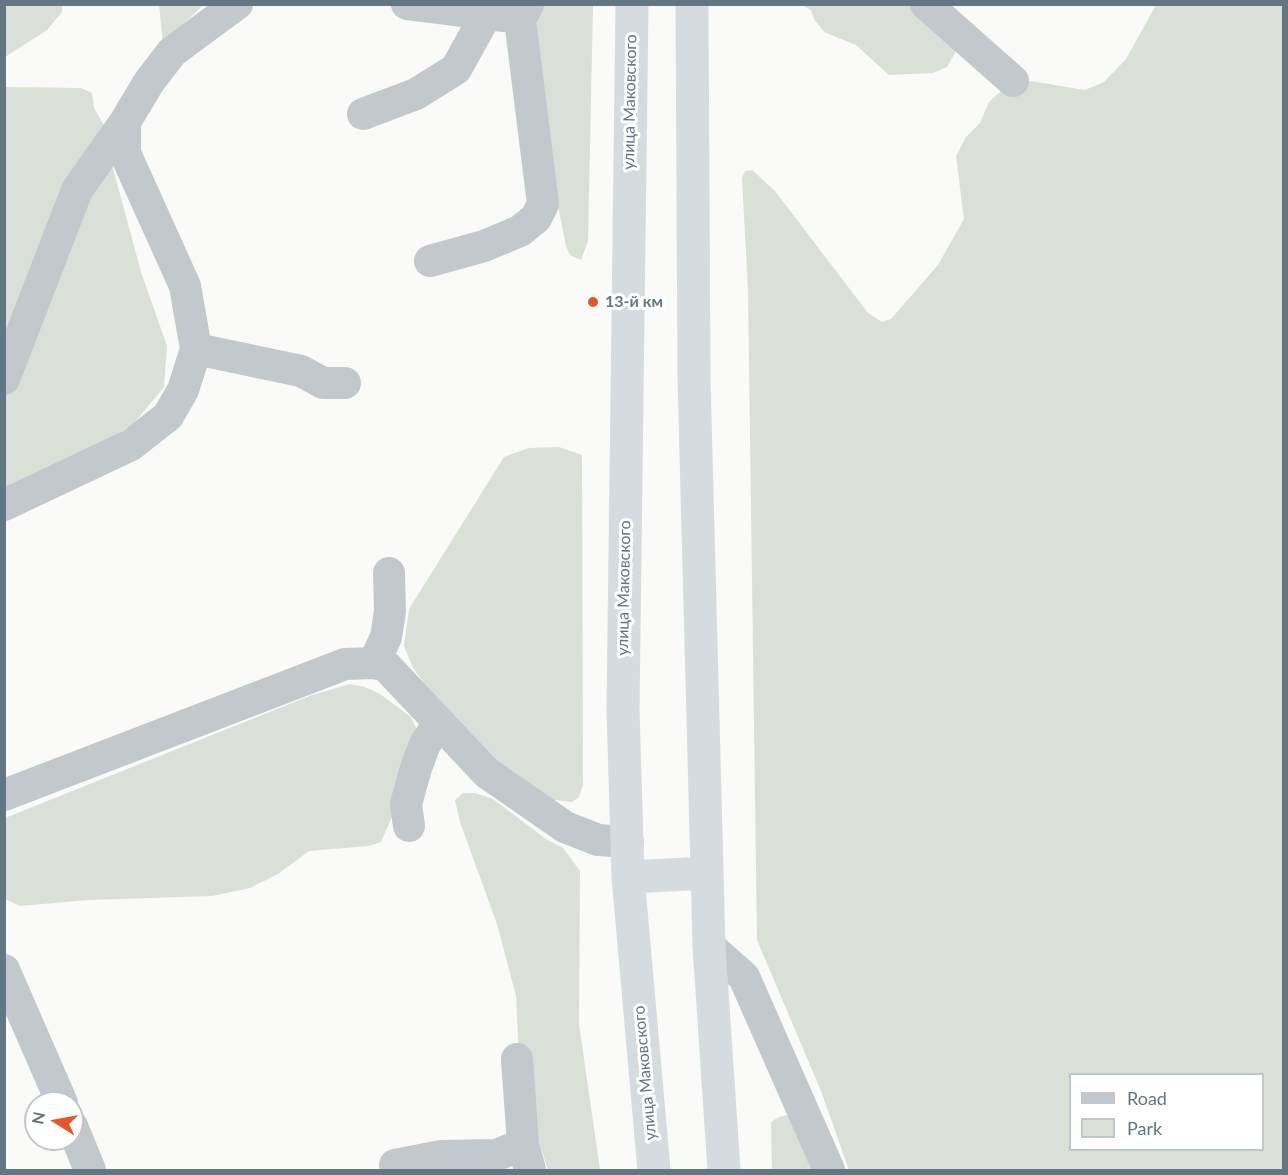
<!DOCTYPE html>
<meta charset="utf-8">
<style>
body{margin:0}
#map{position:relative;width:1288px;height:1175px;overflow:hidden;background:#fafaf8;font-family:Lato,sans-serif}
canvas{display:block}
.frame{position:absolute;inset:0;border:6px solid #657683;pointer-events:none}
.legend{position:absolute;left:1069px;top:1073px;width:195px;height:78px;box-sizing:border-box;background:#fff;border:2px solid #c1c8cd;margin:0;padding:8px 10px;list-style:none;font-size:18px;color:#657683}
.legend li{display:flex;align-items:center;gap:12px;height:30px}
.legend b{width:30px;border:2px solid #c1c8cd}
.north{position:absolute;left:24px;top:1091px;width:60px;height:60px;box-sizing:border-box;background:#fff;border:2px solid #c1c8cd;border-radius:50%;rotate:281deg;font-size:16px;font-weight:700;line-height:24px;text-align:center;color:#657683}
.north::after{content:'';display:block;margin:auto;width:21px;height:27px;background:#e4572e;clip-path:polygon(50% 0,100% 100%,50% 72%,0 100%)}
</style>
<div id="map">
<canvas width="1288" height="1175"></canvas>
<div class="frame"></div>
<ul class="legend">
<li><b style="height:8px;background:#c3c8cc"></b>Road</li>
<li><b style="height:16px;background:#dadfd7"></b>Park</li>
</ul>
<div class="north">N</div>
</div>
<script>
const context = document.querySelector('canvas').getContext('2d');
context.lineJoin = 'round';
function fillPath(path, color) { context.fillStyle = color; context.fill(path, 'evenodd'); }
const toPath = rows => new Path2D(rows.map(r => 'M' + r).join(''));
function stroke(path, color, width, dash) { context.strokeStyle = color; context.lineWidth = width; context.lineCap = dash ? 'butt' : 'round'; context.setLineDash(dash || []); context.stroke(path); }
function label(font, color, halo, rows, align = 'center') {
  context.font = font + ' Lato,sans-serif'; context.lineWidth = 6; context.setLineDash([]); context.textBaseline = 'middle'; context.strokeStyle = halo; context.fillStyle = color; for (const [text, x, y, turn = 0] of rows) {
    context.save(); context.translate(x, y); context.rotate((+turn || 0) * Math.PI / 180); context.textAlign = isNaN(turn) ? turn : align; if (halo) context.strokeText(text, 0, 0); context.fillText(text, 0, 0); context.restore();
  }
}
fillPath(toPath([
 [5,4,62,5,62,12,47,30,5,57],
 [159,4,203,5,163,45],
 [544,5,593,5,588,241,581,260,570,255,566,246,550,166,536,32,537,21],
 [802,5,915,5,957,43,955,53,947,67,933,73,889,75,856,45,824,32,814,19,811,10],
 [1156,5,1283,5,1283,1170,849,1170,821,1091,757,940,748,291,742,178,745,171,752,170,775,191,868,313,882,322,891,319,938,265,964,219,956,156,966,137,980,123,989,102,1009,84,1031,81,1085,90,1104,82,1126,59],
 [1070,1074,1262,1074,1262,1150,1070,1150],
 [5,87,81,88,92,93,94,108,106,129,107,146,141,272,167,346,164,387,135,422,96,449,5,493],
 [559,447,582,455,583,785,579,797,572,802,546,799,503,767,424,683,413,668,404,646,409,609,504,457,529,448],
 [350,684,365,687,380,694,411,717,416,728,398,803,381,842,368,846,309,851,278,874,250,888,212,896,88,900,20,906,5,899,5,818,312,695],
 [463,793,475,793,493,799,546,839,563,848,580,871,579,1024,600,1170,548,1170,520,1081,516,996,497,924,460,822,455,800],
 [788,1115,814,1170,772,1170,771,1122,779,1117]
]), '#dadfd7');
stroke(toPath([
 [407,4,504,16],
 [926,4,1013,81],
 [363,114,416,94,456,69,487,13],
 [430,261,484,246,520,231,536,218,543,204,520,20,528,4],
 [196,349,301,371,323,383,345,383],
 [4,379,77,190,125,122],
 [4,505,131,445,168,416,183,390,196,349,185,286,125,153,125,122,149,82,172,52,237,4],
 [374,663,386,637,390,611,389,573],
 [4,795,345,664,374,663,386,666,487,773,565,827,598,840,628,842],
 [409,826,406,804,416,768,425,744,439,723],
 [709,946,744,977,829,1170],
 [4,970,62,1103],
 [517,1059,523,1144,530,1170],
 [72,1126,90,1170],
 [395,1165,441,1156,497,1155,523,1144]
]), '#c3c8cc', 32);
stroke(toPath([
 [632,4,623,709,628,877,654,1170],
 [692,4,694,378,709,946,724,1170],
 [628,877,707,873]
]), '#d6dbdf', 33);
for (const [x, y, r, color] of [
 [593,302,6,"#e4572e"]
]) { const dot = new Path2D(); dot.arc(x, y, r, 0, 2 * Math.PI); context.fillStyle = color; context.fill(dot); stroke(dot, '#fff', 2); }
label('16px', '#657683', '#fff', [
 ["улица Маковского",630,102,-89],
 ["улица Маковского",624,588,-89],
 ["улица Маковского",645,1073,-95]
]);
label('bold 16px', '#657683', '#fff', [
 ["13-й км",605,302]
], 'left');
</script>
